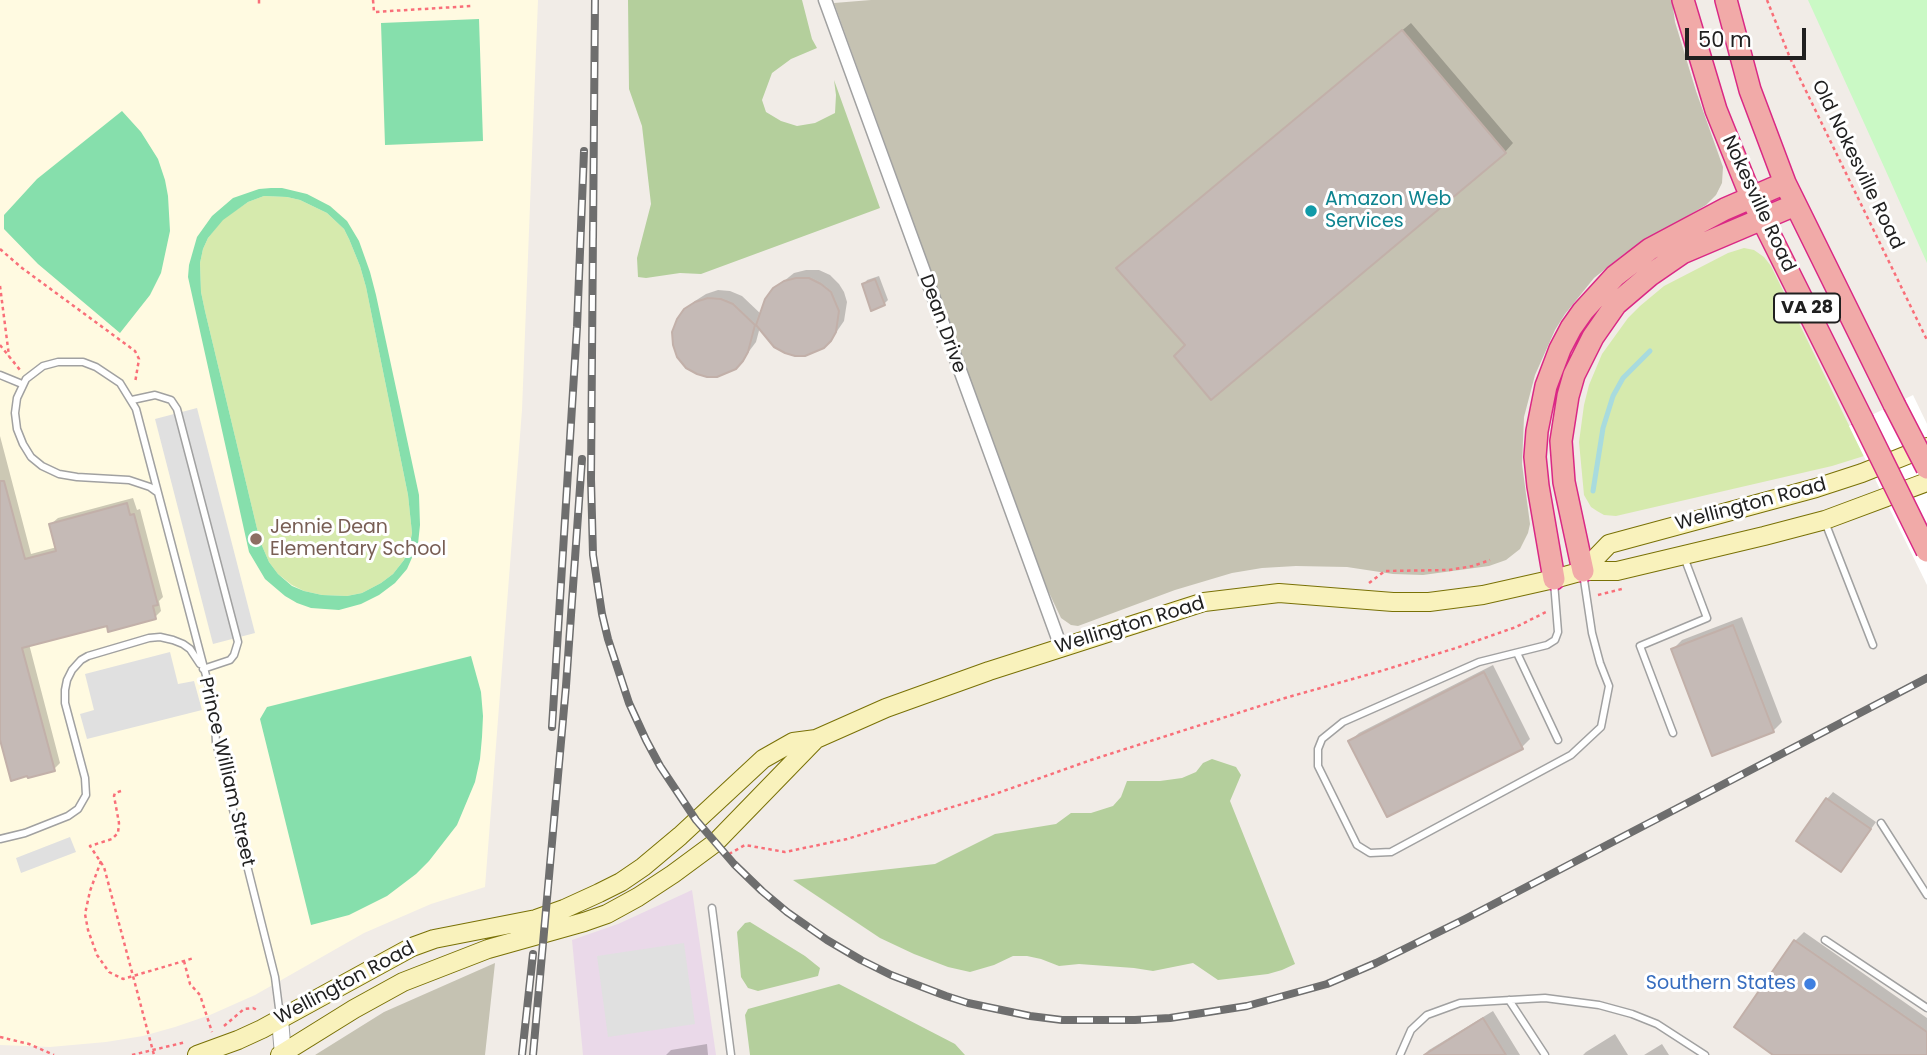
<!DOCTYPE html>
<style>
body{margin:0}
#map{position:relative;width:1927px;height:1055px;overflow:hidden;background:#f1ece7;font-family:Poppins,sans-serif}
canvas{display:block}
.scale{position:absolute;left:1685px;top:28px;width:121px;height:32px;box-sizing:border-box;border:4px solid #202020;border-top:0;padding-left:9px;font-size:21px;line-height:24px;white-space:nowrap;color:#202020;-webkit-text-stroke:5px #fff;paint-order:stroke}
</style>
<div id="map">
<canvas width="1927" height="1055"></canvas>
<div class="scale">50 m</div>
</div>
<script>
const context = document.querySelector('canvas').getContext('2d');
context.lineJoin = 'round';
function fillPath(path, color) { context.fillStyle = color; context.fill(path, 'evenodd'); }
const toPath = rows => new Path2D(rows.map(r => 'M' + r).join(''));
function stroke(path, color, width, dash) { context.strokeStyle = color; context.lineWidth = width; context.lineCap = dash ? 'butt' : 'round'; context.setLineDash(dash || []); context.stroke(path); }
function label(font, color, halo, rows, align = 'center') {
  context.font = font + ' Poppins,sans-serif'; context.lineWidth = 6; context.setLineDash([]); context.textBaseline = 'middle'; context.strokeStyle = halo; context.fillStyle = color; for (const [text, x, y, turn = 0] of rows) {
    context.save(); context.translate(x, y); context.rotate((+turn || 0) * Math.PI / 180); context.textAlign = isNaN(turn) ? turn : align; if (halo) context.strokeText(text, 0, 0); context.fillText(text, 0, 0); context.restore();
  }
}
fillPath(toPath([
 [692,890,716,1055,583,1055,572,940,618,924]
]), '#ead9e9');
fillPath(toPath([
 [0,0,538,0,522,410,485,887,431,904,364,933,255,995,210,1015,175,1027,143,1036,106,1042,50,1047,0,1045]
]), '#fffae1');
fillPath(toPath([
 [871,0,1672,0,1675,22,1696,91,1723,167,1722,183,1716,195,1706,205,1624,254,1594,278,1565,314,1555,330,1535,375,1524,417,1522,464,1530,524,1528,533,1520,549,1506,560,1489,566,1423,575,1393,574,1347,567,1296,566,1262,568,1232,573,1175,590,1078,626,1071,625,1061,618,1043,580,834,3],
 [495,963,485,1055,315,1055,384,1012]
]), '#c5c2b2');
fillPath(toPath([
 [264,196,287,197,300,200,327,213,344,229,349,239,360,266,366,287,408,495,412,533,409,548,404,560,393,574,381,583,362,593,347,596,322,595,304,591,292,585,278,574,269,562,260,541,205,311,201,292,200,263,203,249,208,238,223,219,248,202],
 [1744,248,1754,250,1764,257,1771,266,1864,456,1832,466,1616,516,1604,515,1597,511,1591,507,1584,495,1579,442,1584,405,1589,385,1602,354,1628,318,1640,306,1664,286,1728,253]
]), '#d6eaad');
fillPath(toPath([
 [628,0,802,0,812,39,817,48,791,59,772,73,762,100,766,112,781,121,797,126,815,123,835,113,836,95,834,80,880,208,701,274,680,273,646,278,638,277,637,258,651,204,642,126,629,89],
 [1212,759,1236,767,1241,775,1230,801,1295,964,1282,970,1268,974,1218,980,1193,963,1153,971,1134,968,1079,964,1059,966,1041,959,1027,956,1013,956,994,965,970,972,948,967,914,954,880,938,793,880,935,864,995,834,1056,824,1071,813,1091,813,1113,806,1121,797,1127,781,1160,781,1182,778,1196,772,1203,763],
 [750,922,805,956,820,968,818,976,758,991,748,988,741,977,737,932,745,923],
 [839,984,955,1044,965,1055,750,1055,745,1015,748,1009]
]), '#b4cf9c');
fillPath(toPath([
 [1808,0,1927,0,1927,263,1885,169]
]), '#caf9c5');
fillPath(toPath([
 [479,19,483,141,385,145,381,23],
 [122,111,141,132,158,159,165,180,168,196,170,231,161,273,150,295,120,333,38,264,4,229,4,215,37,179],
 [271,188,282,188,307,194,330,206,347,221,359,241,370,272,376,295,419,495,420,525,418,544,407,569,395,583,379,595,361,604,339,610,311,608,297,603,285,596,265,579,249,552,188,277,189,265,197,237,212,216,233,198,259,189],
 [264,196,287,197,300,200,327,213,344,229,349,239,360,266,366,287,408,495,412,533,409,548,404,560,393,574,381,583,362,593,347,596,322,595,304,591,292,586,278,574,269,562,260,541,205,311,201,292,200,263,203,249,208,238,223,220,248,202],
 [471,656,481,692,483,716,482,737,480,759,475,782,457,825,429,861,416,874,387,896,349,915,311,925,260,719,267,707]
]), '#86dfac');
fillPath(toPath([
 [197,408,255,633,213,644,155,419],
 [170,652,178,684,194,681,202,710,87,739,80,714,94,710,85,674],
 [70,837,76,852,21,873,16,858],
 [684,943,695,1024,608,1037,597,956]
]), '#e0e0e0');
fillPath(toPath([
 [1913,395,1927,424,1927,585,1849,426]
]), '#fff');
fillPath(toPath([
 [1411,23,1513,143,1505,152,1187,345,1127,260],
 [806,270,819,270,830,275,839,284,844,292,847,302,844,321,833,337,760,327,756,342,744,358,686,310,695,301,706,294,718,290,730,291,742,296,762,315,774,289,794,273],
 [879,276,888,300,884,304,864,284,867,280],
 [0,436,31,554,57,547,51,524,58,518,133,498,137,510,140,509,163,597,159,601,161,611,155,617,108,623,29,644,60,763,54,769,0,733],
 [1742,617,1782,722,1773,731,1673,649,1682,640],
 [1493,665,1530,739,1522,747,1350,741,1359,733],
 [1833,792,1876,822,1847,863,1841,870,1799,840,1827,799],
 [1804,932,1927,1018,1927,1055,1777,1055,1795,941],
 [1493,1011,1520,1055,1424,1055,1429,1050],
 [1615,1034,1628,1055,1583,1055,1586,1052],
 [707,1044,708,1055,666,1055,671,1050],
 [1662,1044,1669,1055,1644,1055]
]), '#0003');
stroke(toPath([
 [1593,491,1603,428,1613,396,1623,378,1650,351]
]), '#a8dbde', 5);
const building = toPath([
 [1402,30,1506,153,1211,400,1174,356,1185,345,1116,268,1402,30],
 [796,278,809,278,821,284,831,292,839,311,836,332,831,341,824,348,805,356,795,356,785,353,774,347,756,325,765,299,773,288,784,281,796,278],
 [875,279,885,305,871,311,862,284,875,279],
 [708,298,721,299,733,304,755,325,748,352,743,361,736,369,717,377,707,377,697,374,686,368,677,357,673,345,672,332,677,319,684,309,695,302,708,298],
 [0,481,4,481,25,559,56,551,49,524,127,503,130,515,134,514,158,605,153,606,156,619,108,632,107,626,22,648,55,771,28,778,27,776,11,781,0,740,0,481],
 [1733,625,1774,732,1712,756,1671,649,1733,625],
 [1484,672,1523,749,1387,817,1348,741,1484,672],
 [1826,798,1871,829,1841,872,1796,841,1826,798],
 [1794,940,1927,1032,1927,1055,1773,1055,1734,1027,1794,940],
 [1483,1018,1506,1055,1424,1055,1483,1018]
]);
fillPath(building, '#c5bab6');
stroke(building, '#c2b0a9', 2);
const service = toPath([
 [0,375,22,384],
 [132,400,155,395,171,400,177,409,238,642,234,655,230,660,203,669],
 [157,492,150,487,129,480,77,477,59,474,42,466,31,457,23,444,17,429,15,413,17,398,26,379,43,366,58,362,83,362,96,367,120,383,136,409,214,706,216,742,275,977,280,1016],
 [1825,522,1873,645],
 [1554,582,1558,632,1555,640,1547,645,1479,662,1343,722,1322,739,1318,749,1318,766,1357,845,1370,853,1391,852,1571,755,1601,727,1609,686,1600,663,1592,633,1583,573],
 [1517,653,1558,740],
 [1673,733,1640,646,1707,618,1684,557],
 [1881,823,1927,895],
 [0,839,25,833,68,816,78,809,86,795,85,778,65,703,65,690,67,680,72,670,81,660,88,656,149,638,160,637,173,640,183,644,190,649,200,664],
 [712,908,731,1055],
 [1825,940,1927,1008],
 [1509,1000,1545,1055],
 [1400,1055,1411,1030,1427,1015,1460,1003,1545,998,1599,1005,1632,1014,1657,1024,1705,1055]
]);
const minor = toPath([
 [825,0,1061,647]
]);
const tertiary = toPath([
 [280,1019,283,1055]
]);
const secondary = toPath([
 [1583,571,1609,544,1816,488,1862,473,1927,447],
 [197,1055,238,1040,262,1029,412,947,434,939,536,919,564,909,599,893,621,882,643,867,680,836,763,759,793,742,816,739,886,708,989,671,1204,602,1279,593,1393,602,1429,602,1483,595,1554,579,1583,571,1617,571,1764,536,1825,520,1927,482],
 [280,1055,354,1009,403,982,488,949,584,922,607,914,638,897,673,874,715,843,816,739]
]);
const trunk = toPath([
 [1683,0,1716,110,1751,197,1862,419],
 [1726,0,1750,90,1785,183,1894,404],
 [1583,571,1564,482,1561,441,1568,396,1574,375,1593,337,1616,304,1650,275,1682,253,1795,205],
 [1554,579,1538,486,1535,457,1537,431,1546,386,1560,349,1571,328,1583,311,1615,276,1650,249,1725,209,1785,183]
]);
stroke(service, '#a1a1a1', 9);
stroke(minor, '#a1a1a1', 15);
stroke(tertiary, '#a1a1a1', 18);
stroke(secondary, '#797106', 20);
stroke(trunk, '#da2885', 24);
stroke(toPath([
 [259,0,259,6],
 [373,0,374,12,472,6],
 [1767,0,1790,58,1927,340],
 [0,249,22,268,135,351,139,359,135,383],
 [0,286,9,356],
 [0,345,20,370],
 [1369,583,1385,571,1449,570,1473,566,1490,560],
 [1598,595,1622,589],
 [121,791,115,793,114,796,119,823,118,833,112,839,90,846,104,867,154,1055],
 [729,854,745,845,785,852,847,839,995,794,1091,760,1285,698,1381,671,1456,648,1516,627,1546,612],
 [101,861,90,891,85,914,88,930,97,955,109,972,123,979,194,958],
 [184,961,190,984,200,995,212,1032],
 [224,1026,244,1009,253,1008,259,1011],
 [0,1037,29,1044,54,1055],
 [132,1055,186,1042]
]), '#f96f79', 2.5, [3.5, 3.5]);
stroke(service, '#fff', 6);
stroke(minor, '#fff', 12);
stroke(tertiary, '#fff', 16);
stroke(secondary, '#f9f2bc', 18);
stroke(trunk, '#f1aaa8', 21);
const rail = toPath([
 [593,231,591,479,593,555,602,614,608,639,629,703,646,740,660,766,696,820,734,864,762,891,787,912,827,940,861,960,891,975,946,996,968,1003,1030,1016,1062,1020,1135,1020,1170,1018,1247,1006,1327,984,1376,963,1465,919,1927,678],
 [593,238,595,0],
 [552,727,577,327,584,151],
 [522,1055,533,954],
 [533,1055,566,686,582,459]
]);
stroke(rail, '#6e6e6e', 8);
stroke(rail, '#fff', 5, [16]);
const trunkBridge = toPath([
 [1894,404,1927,468],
 [1862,419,1927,551]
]);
stroke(trunkBridge, '#da2885', 24, []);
stroke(trunkBridge, '#f1aaa8', 21);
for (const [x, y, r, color] of [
 [1311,211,7,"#0f9aa8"],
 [256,539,7,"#8d6e63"],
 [1810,984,7,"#3f7fe0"]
]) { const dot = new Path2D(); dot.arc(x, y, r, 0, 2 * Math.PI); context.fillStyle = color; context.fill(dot); stroke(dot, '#fff', 2.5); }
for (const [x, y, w] of [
 [1807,308,66]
]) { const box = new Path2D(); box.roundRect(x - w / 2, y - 14.5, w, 29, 5); context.fillStyle = '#fff'; context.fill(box); stroke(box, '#202020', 2); }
label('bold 18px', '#202020', null, [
 ["VA 28",1807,308]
]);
label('19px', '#202020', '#fff', [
 ["Old Nokesville Road",1857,165,64],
 ["Nokesville Road",1758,204,65],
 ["Dean Drive",942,324,70],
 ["Wellington Road",1751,505,-15],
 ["Wellington Road",1130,626,-17],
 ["Prince William Street",226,772,77],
 ["Wellington Road",345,984,-28]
]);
label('19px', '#0d838f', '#fff', [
 ["Amazon Web",1325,200],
 ["Services",1325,222]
], 'left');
label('19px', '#785e54', '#fff', [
 ["Jennie Dean",270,528],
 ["Elementary School",270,550]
], 'left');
label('19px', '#366cbe', '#fff', [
 ["Southern States",1796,984]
], 'right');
</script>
